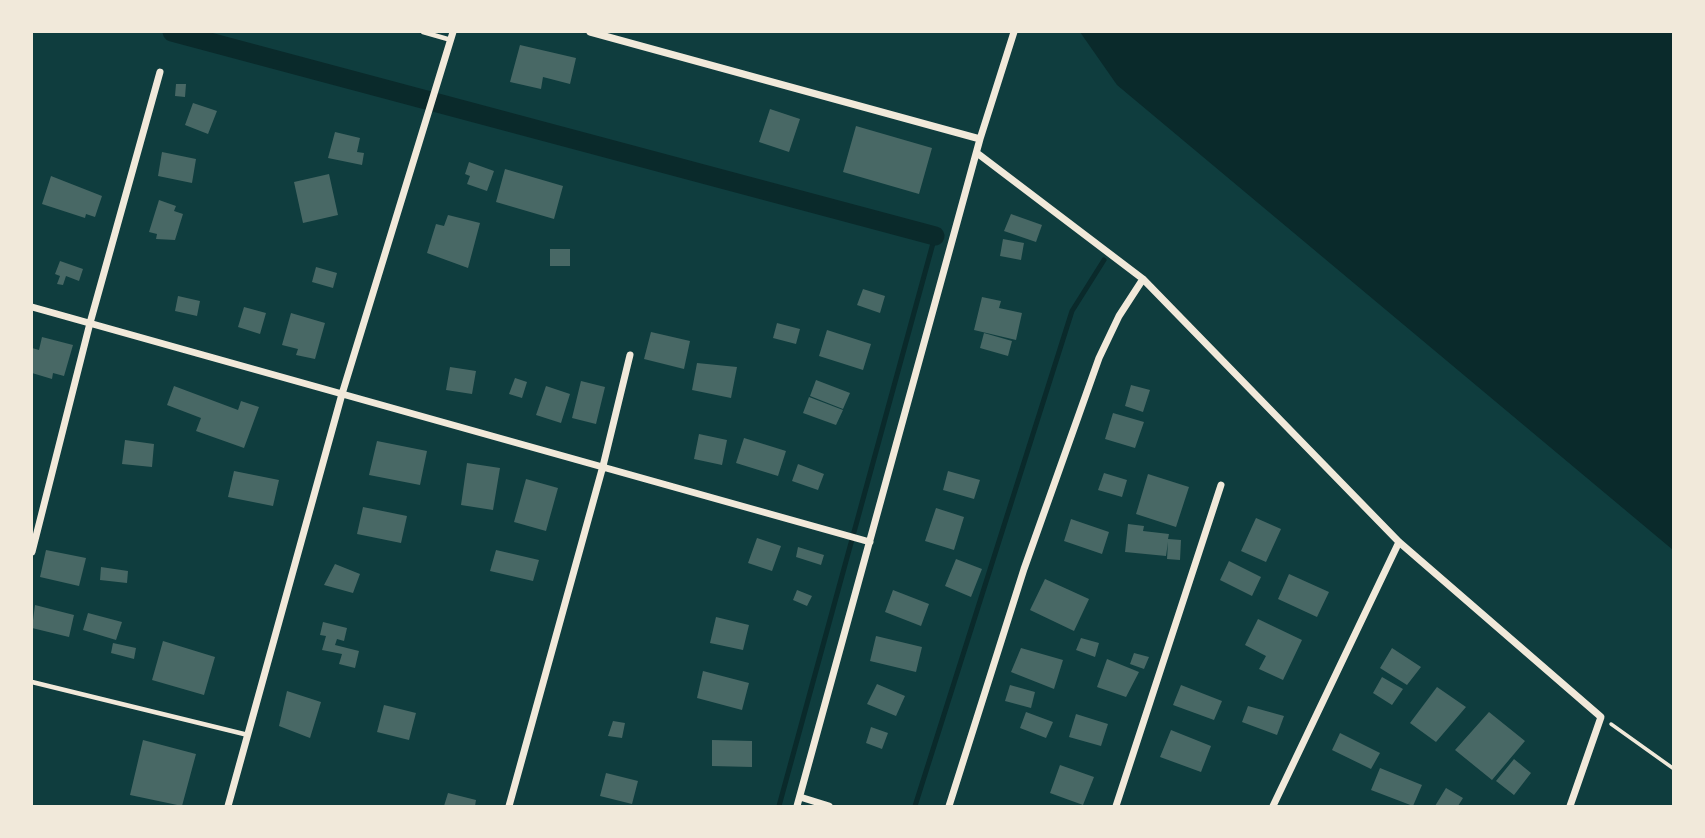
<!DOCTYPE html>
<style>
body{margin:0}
#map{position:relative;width:1705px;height:838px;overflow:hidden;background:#0f3d3e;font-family:Jost,sans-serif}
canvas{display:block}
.frame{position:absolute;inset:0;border:33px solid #f1e9da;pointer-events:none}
</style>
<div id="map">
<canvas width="1705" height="838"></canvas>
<div class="frame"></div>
</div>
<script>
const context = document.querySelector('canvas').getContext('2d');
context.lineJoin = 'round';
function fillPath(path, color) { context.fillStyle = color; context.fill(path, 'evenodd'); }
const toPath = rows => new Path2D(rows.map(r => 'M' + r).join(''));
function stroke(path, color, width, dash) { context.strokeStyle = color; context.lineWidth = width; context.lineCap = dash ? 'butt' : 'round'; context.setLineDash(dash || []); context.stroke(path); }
fillPath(toPath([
 [1080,32,1673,32,1673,550,1117,85]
]), '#0a2a2b');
stroke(toPath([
 [779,806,935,236],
 [915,806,1072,311,1104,260]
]), '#0a2a2b', 5);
stroke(toPath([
 [172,32,935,236]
]), '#0a2a2b', 19);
fillPath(toPath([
 [520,45,576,58,570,84,543,77,541,89,510,82],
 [176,84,186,84,185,97,175,96],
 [193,103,217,111,208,134,185,125],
 [770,109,800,119,789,152,759,142],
 [856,126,932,148,919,194,843,172],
 [335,132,360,138,357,152,364,153,362,165,328,158],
 [162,152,196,159,192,183,158,176],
 [469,162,494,171,487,191,467,184,470,176,465,174],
 [505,169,563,186,554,219,496,202],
 [329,174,338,215,303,223,294,182],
 [51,176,102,196,95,217,86,214,85,218,42,204],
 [159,200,176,206,174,211,183,214,175,240,156,239,157,234,149,232],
 [1011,214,1042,225,1036,242,1004,231],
 [448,215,480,223,468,268,427,253,436,224,444,226],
 [1003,239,1024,243,1021,260,1000,256],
 [550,249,570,249,570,266,550,266],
 [60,261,83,269,79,281,66,276,63,285,57,284,60,276,55,274],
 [316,267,337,273,333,288,312,282],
 [863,289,885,296,880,313,857,305],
 [178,296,200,301,197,316,175,311],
 [982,297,1001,301,999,308,1022,313,1016,340,974,330],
 [244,307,266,313,260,334,238,327],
 [291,313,325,323,315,359,296,355,298,349,282,345],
 [777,323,800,329,796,344,773,338],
 [827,330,871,344,863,370,819,356],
 [651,332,690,341,684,369,644,359],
 [984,333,1012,341,1008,356,980,348],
 [42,337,73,345,64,376,53,373,52,379,32,373,32,348,39,350],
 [697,363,737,367,731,398,692,390],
 [450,367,476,371,472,394,446,390],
 [515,378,527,382,522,398,509,394],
 [816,380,850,393,843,409,810,396],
 [581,381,605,387,596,424,572,418],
 [1131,385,1150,390,1143,412,1125,406],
 [174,386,238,410,241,401,259,407,244,448,196,431,201,418,167,405],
 [546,386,570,394,561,423,536,415],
 [809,397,843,410,836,425,803,413],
 [1113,413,1144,422,1135,448,1105,439],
 [699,434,727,440,722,465,694,459],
 [744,438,786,451,778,476,736,463],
 [125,440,154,444,152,467,122,464],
 [377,441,427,451,420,485,369,475],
 [467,463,500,468,493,510,461,505],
 [798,464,824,474,818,490,792,481],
 [234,471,279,480,273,506,228,497],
 [948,471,980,480,974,499,943,490],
 [1104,473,1127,480,1122,497,1098,490],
 [1148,474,1189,487,1176,527,1136,514],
 [526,479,558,488,546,531,514,522],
 [363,507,407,516,401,543,357,534],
 [936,508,964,517,954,550,925,541],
 [1256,518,1281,529,1266,562,1241,551],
 [1071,519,1109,532,1102,554,1064,541],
 [1128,524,1144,526,1143,531,1169,534,1168,539,1181,540,1180,560,1167,559,1168,542,1166,556,1125,552],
 [757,538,781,546,772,571,748,563],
 [798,547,824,555,821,565,796,557],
 [46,550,86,558,79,586,40,577],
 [496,550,539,560,533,581,490,571],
 [956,559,982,569,971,597,945,586],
 [1229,561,1261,577,1252,596,1220,580],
 [335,564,360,574,353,593,324,585],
 [101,567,128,571,127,583,100,580],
 [1289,574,1329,592,1317,617,1278,599],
 [1045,579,1089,599,1074,631,1030,610],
 [797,590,812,596,807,606,793,600],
 [893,590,929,604,921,626,885,612],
 [35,605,74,615,69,637,32,628],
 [88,613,122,622,116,640,83,630],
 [716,617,749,625,743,650,710,643],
 [1258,619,1302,640,1283,680,1259,669,1266,656,1245,645],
 [323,622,347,628,344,641,337,639,335,645,359,651,355,668,339,664,342,654,322,650,326,636,320,635],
 [876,636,922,647,916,672,870,661],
 [1081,638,1099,643,1095,657,1076,650],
 [163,641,215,657,204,695,152,680],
 [113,643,136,648,134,659,111,653],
 [1021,648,1063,660,1054,689,1011,672],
 [1392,648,1421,667,1407,685,1380,668],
 [1134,653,1149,657,1144,669,1130,664],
 [1107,659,1139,672,1126,697,1097,687],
 [703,671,749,683,742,710,697,698],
 [1382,677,1403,689,1392,705,1373,693],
 [877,684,905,696,896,716,867,704],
 [1010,685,1035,692,1031,708,1005,701],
 [1181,685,1222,701,1214,720,1173,705],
 [1437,687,1466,707,1436,742,1410,723],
 [287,691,321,702,310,738,279,726],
 [384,705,416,713,409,740,377,732],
 [1248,706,1284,716,1277,735,1242,722],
 [1026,712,1053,722,1046,738,1020,728],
 [1489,712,1525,741,1492,780,1455,750],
 [1076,714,1108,724,1101,746,1069,737],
 [613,721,625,723,622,738,608,736],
 [871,727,888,733,882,749,866,743],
 [1171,730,1211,746,1201,772,1160,757],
 [1340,733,1380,753,1371,769,1332,750],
 [143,740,196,754,182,806,130,795],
 [712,740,752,741,752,767,712,766],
 [1514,759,1531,773,1514,795,1496,781],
 [1060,765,1094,777,1083,805,1050,793],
 [1380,768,1422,785,1413,806,1371,790],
 [606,773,638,781,632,804,600,796],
 [1446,788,1463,798,1458,806,1435,806],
 [448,793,476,800,475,806,444,806]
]), '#486865');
stroke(toPath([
 [1611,724,1674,769]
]), '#f1e9da', 3.5);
stroke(toPath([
 [423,32,451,40],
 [32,682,248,735]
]), '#f1e9da', 4.5);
stroke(toPath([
 [590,32,980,139,797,806],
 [980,139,1014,32],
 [977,153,1143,279,1399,542,1601,717,1570,806],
 [32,307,870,542],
 [32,552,90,323,160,72],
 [800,797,829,806],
 [228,806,342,394,453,32],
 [509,806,603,466,630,355],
 [949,806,1024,569,1099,358,1119,316,1143,279],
 [1116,806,1221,485],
 [1273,806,1399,542]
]), '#f1e9da', 7);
</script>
